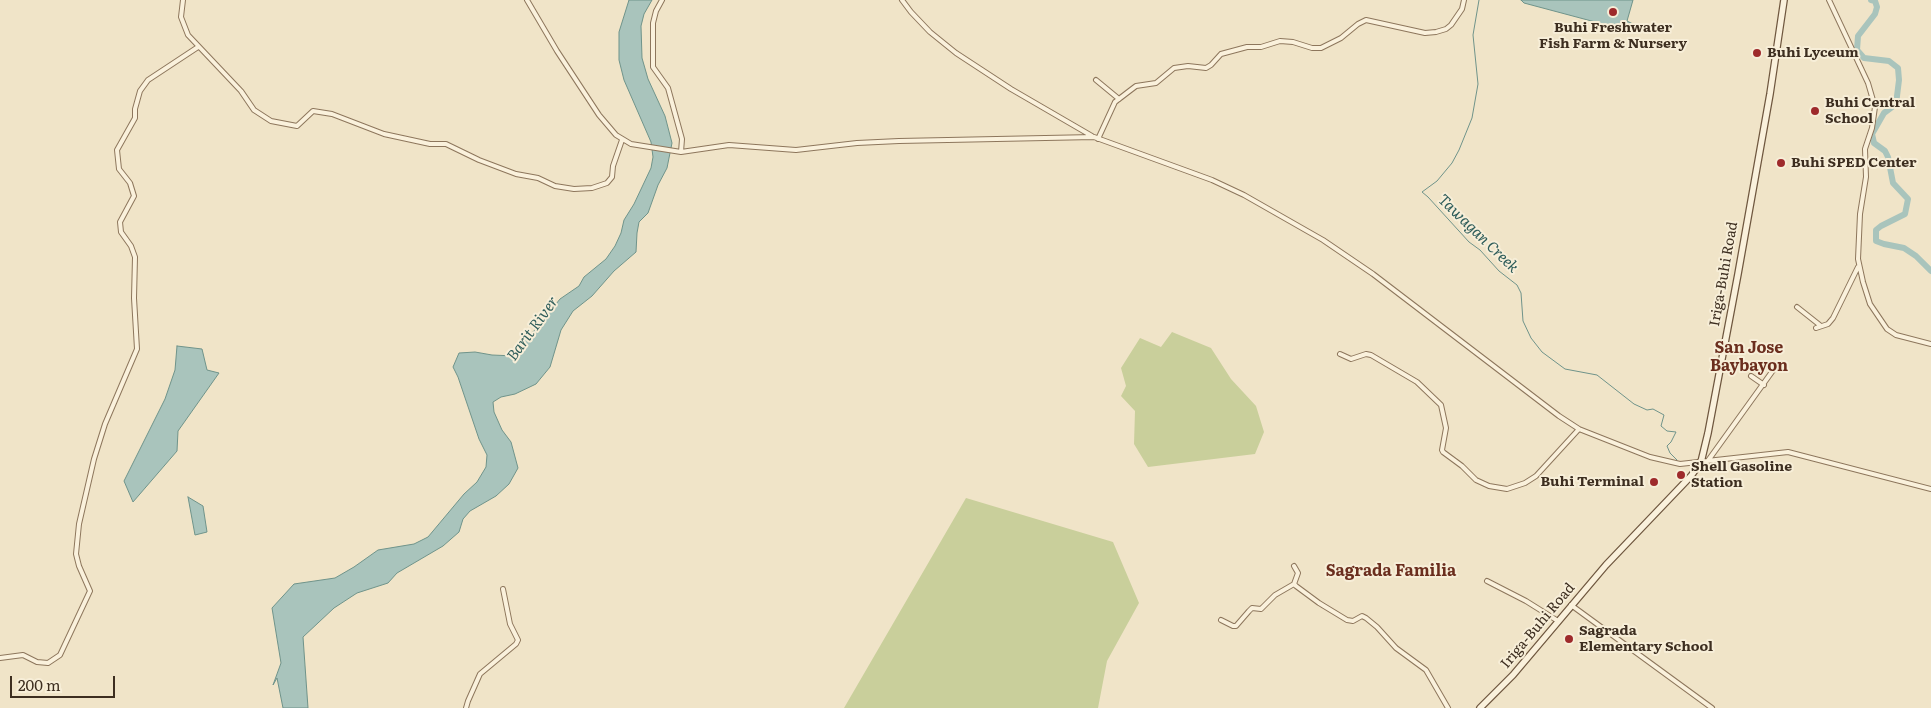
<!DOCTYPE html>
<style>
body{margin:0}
#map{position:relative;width:1931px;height:708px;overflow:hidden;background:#f0e4c8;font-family:Literata,serif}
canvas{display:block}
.scale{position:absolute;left:10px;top:676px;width:105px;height:22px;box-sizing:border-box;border:2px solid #3d2e20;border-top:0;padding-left:6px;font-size:15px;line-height:18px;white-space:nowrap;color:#3d2e20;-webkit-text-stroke:4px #f7eed8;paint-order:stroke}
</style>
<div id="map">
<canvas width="1931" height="708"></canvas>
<div class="scale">200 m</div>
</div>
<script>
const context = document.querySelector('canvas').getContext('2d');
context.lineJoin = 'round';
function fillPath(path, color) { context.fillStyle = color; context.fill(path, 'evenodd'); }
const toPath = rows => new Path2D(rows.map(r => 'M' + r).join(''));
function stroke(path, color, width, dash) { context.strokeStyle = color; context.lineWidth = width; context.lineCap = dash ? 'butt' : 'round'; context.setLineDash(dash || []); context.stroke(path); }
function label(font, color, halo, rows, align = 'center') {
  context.font = font + ' Literata,serif'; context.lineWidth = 4; context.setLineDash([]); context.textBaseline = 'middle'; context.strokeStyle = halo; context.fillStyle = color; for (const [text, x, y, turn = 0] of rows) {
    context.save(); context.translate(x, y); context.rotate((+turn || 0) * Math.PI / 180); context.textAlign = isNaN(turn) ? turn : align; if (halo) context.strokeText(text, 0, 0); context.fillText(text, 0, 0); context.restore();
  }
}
fillPath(toPath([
 [1172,332,1211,348,1231,379,1256,406,1264,432,1255,454,1148,467,1134,444,1135,411,1121,396,1126,386,1121,368,1140,338,1161,347],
 [966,498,1113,542,1139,603,1107,661,1098,708,844,708]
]), '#c9cf9b');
const water = toPath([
 [629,0,652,0,644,14,641,26,642,58,648,79,665,116,672,143,667,168,658,185,648,213,639,222,637,233,636,252,614,271,592,296,573,311,561,330,550,367,536,384,515,394,501,397,493,402,494,412,502,430,511,442,518,468,509,484,496,496,470,511,463,519,459,532,443,546,397,573,388,583,357,593,334,608,303,637,308,708,283,708,277,678,273,685,281,663,272,608,294,584,335,578,354,567,378,550,414,544,428,537,464,494,477,482,486,467,487,455,479,439,458,377,453,367,459,353,475,352,492,355,515,356,518,343,534,331,560,299,579,286,584,277,606,259,615,246,621,233,624,220,634,204,651,168,653,157,651,142,624,80,619,60,619,32,629,0],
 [1521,0,1633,0,1627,21,1633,24,1630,30,1614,27,1524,3,1521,0],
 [177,346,202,349,207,370,219,373,178,431,177,451,133,502,124,481,165,399,175,370,177,346],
 [188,497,203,506,207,532,195,535,188,497]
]);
fillPath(water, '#a9c4bc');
stroke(water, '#6f938a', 1);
stroke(toPath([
 [1479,0,1473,35,1478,84,1472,118,1459,150,1452,163,1437,181,1422,192,1428,197,1469,242,1480,250,1499,271,1517,285,1521,293,1523,321,1531,338,1542,352,1565,369,1597,375,1634,404,1647,410,1653,409,1664,415,1661,426,1667,431,1676,432,1671,442,1667,446,1670,453,1677,460]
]), '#6f938a', 1);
stroke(toPath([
 [1871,0,1875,1,1877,7,1875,14,1858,36,1857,50,1864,58,1889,61,1898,68,1899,80,1896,104,1884,113,1872,134,1874,143,1885,151,1888,157,1893,183,1908,199,1905,214,1881,226,1876,230,1876,241,1884,244,1904,248,1916,256,1931,271]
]), '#a9c4bc', 6);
const minor = toPath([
 [183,0,181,17,188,35,241,91,254,110,271,121,297,126,313,111,332,114,384,134,430,144,446,144,479,160,516,174,538,178,555,186,574,189,592,188,607,183,612,177,613,166,622,140],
 [527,0,557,51,599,115,616,135,631,144,681,152,729,145,796,150,857,143,899,141,1094,137,1212,180,1244,195,1323,240,1373,274,1559,416,1579,429,1650,457,1680,464,1788,452,1931,489],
 [662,0,656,11,653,23,653,67,668,88,682,139,681,152],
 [902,0,911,12,930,32,956,53,1011,89,1092,136],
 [1829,0,1868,83,1875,107,1872,128,1865,149,1866,177,1860,214,1858,259,1863,282,1870,304,1887,329,1896,335,1931,344],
 [1096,80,1119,99],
 [1098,139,1115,102,1136,86,1156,83,1174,68,1188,66,1206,68,1211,65,1221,54,1247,47,1261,47,1280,41,1293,42,1312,48,1321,48,1341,38,1358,24,1366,20,1425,33,1436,32,1446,29,1451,25,1462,9,1464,0],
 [1797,307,1821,326],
 [1816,328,1828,324,1833,318,1858,267],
 [1340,354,1351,359,1366,354,1371,355,1417,382,1441,405,1446,428,1442,450,1443,452,1462,466,1476,480,1489,486,1507,489,1525,483,1536,476,1579,429],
 [1751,376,1764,385],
 [1707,462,1774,369],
 [1294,566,1298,573,1294,584,1296,586,1319,603,1347,620,1353,621,1362,616,1366,618,1377,627,1396,648,1426,670,1448,708],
 [1487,581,1526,601,1558,621],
 [1571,605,1712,708],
 [1221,620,1233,626,1236,626,1249,611,1252,608,1261,609,1275,595,1294,584],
 [0,658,23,655,37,662,48,663,60,655,90,591,79,566,76,554,79,524,94,459,105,424,137,349,134,298,135,257,131,246,121,232,120,222,134,196,130,183,119,169,117,150,135,118,135,109,140,91,148,80,198,47],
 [466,708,468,701,480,674,516,644,518,640,510,624,503,589]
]);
const secondary = toPath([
 [1480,708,1513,675,1606,565,1691,476,1701,462,1708,433,1738,274,1770,94,1784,0]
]);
stroke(minor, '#8d765c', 6);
stroke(secondary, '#6f573f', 8);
stroke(minor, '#faf1dc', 4);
stroke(secondary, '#faf1dc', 5.5);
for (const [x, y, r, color] of [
 [1613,12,5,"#9e2a2b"],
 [1757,53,5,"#9e2a2b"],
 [1815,111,5,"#9e2a2b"],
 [1781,163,5,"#9e2a2b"],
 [1681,475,5,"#9e2a2b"],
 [1654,482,5,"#9e2a2b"],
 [1569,639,5,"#9e2a2b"]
]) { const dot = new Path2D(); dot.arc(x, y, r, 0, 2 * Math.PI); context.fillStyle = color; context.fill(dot); stroke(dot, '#f7eed8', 2); }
label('bold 14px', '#3d2e20', '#f7eed8', [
 ["Buhi Freshwater",1613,28,"center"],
 ["Fish Farm & Nursery",1613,44,"center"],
 ["Buhi Lyceum",1767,53],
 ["Buhi Central",1825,103],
 ["School",1825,119],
 ["Buhi SPED Center",1791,163],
 ["Shell Gasoline",1691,467],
 ["Station",1691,483],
 ["Buhi Terminal",1644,482,"right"],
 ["Sagrada",1579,631],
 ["Elementary School",1579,647]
], 'left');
label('14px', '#3d2e20', '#f7eed8', [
 ["Iriga-Buhi Road",1724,274,-80],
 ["Iriga-Buhi Road",1538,626,-50]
]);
label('italic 15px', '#2f5d5a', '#f7eed8', [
 ["Tawagan Creek",1478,234,44],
 ["Barit River",533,329,-54]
]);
label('bold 16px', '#6b2e1e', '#f7eed8', [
 ["San Jose",1749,348],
 ["Baybayon",1749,366],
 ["Sagrada Familia",1391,571]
]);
</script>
